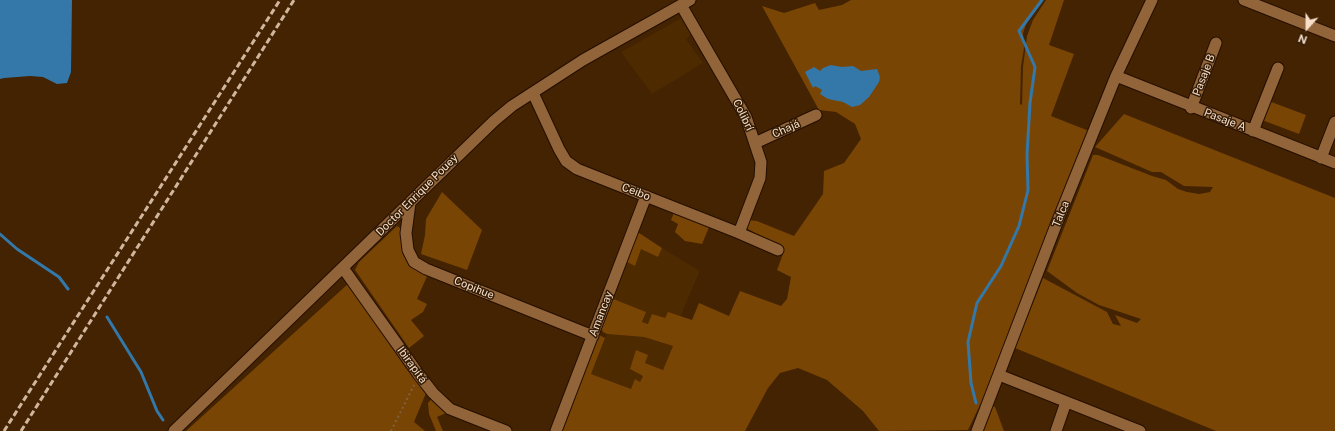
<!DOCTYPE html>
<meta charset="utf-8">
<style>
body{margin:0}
#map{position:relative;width:1335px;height:431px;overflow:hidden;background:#432301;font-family:"Public Sans",sans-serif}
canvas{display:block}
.north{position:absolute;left:1287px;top:8px;width:40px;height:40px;-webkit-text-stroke:3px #331c06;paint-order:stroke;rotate:201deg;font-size:11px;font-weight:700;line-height:16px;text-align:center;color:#f8dfc9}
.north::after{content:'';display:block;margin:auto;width:14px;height:18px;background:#f8dfc9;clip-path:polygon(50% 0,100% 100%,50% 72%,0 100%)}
</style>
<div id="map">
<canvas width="1335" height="431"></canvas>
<div class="north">N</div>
</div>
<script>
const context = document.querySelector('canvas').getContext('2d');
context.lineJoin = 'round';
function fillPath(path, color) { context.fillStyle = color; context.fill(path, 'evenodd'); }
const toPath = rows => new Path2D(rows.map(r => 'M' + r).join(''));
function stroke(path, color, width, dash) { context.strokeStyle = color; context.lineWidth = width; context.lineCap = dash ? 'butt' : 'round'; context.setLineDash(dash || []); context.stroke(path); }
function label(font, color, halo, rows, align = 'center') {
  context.font = font + ' "Public Sans",sans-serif'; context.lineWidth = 3; context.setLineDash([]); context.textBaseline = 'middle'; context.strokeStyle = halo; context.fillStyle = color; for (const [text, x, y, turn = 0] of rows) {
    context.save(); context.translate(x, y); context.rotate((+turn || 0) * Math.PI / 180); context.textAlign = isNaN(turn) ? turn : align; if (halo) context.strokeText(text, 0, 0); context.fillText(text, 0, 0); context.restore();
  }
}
fillPath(toPath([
 [685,16,694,32,686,39,703,63,652,94,621,52],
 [641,248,658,257,662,248,700,271,680,317,668,313,665,319,652,314,649,324,642,322,646,312,611,298,625,261],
 [607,334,644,337,673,346,663,370,645,363,636,351,643,376,640,382,635,380,631,389,591,374]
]), '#4e2a01');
fillPath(toPath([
 [851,0,1041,0,1028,19,1023,33,1024,48,1021,66,1020,104,1022,105,1023,67,1027,36,1033,20,1046,0,1064,0,1049,45,1074,54,1051,116,1089,131,993,378,968,430,879,431,863,411,827,380,798,368,780,373,768,388,745,431,559,431,597,334,605,338,591,374,631,389,635,379,640,382,643,376,630,369,636,350,648,355,645,363,663,370,673,346,644,337,607,334,603,332,600,326,611,298,646,312,642,322,648,324,652,314,665,318,668,312,692,320,699,303,729,316,740,291,781,306,787,299,791,277,777,270,783,254,778,246,748,229,744,223,747,220,757,221,794,236,823,194,824,171,844,163,861,139,855,124,836,112,819,110,762,6,784,13,815,3,819,10,842,5],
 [1266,100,1306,115,1299,134,1262,120],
 [1124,114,1335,198,1335,431,1216,431,1015,348,1043,278,1107,312,1113,324,1121,326,1115,315,1137,323,1141,319,1099,305,1077,293,1047,271,1093,155,1098,155,1152,176,1166,180,1178,189,1187,192,1199,194,1210,192,1213,187,1184,186,1161,172,1152,172,1095,147],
 [442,192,482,230,467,270,421,254,425,235,426,219],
 [677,205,712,220,702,244,685,241,675,232,678,224,671,220],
 [397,226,403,230,402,237,428,274,417,299,427,304,423,312,411,320,424,336,409,348,355,270,359,262],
 [636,231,662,248,658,257,641,249,635,266,625,261],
 [349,283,405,367,426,393,414,422,425,431,186,431],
 [435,395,455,409,437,417,443,431,436,431,429,414,428,403],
 [990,404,995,407,1004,431,977,431]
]), '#794505');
fillPath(toPath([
 [0,0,72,0,71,72,67,83,57,84,43,77,30,76,4,78,0,79],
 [831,65,842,67,853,66,861,71,877,69,880,77,879,82,869,97,860,105,852,107,843,102,828,99,820,94,822,90,815,86,813,88,805,72,814,67,820,71,823,68]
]), '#3378a8');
stroke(toPath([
 [0,234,17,249,59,277,68,289],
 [107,317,141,372,157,411,163,420],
 [976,403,971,383,968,342,977,303,1001,266,1019,226,1028,190,1027,155,1030,103,1035,67,1019,31,1042,0]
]), '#3378a8', 3);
const minor = toPath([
 [1244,0,1335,36],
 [681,5,746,117,761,162,760,178,739,233],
 [1116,76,1335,163],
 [533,93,559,149,566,161,577,169,739,233,778,250],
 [1191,108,1216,43],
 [1253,131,1278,68],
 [755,143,816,115],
 [1321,158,1335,122],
 [410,203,406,233,408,250,414,262,426,269,593,336],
 [343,268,419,375,433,393,450,409,506,431],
 [999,375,1140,431],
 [174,431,494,121,512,106,583,60,690,0],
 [556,431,646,196],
 [977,431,1056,225,1116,76,1152,0],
 [1056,431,1066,402]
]);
stroke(minor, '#240e00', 13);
stroke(toPath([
 [391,431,414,385]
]), '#7f6143', 2, [2, 3]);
stroke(minor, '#91643a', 11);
stroke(toPath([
 [4,431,280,0],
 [21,431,294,0]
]), '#d1b69e', 3, [6, 3]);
label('11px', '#f8dfc9', '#331c06', [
 ["Pasaje B",1204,75,-69],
 ["Colibrí",743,115,64],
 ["Pasaje A",1225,120,21],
 ["Chajá",786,129,-24],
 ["Ceibo",636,192,21],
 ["Doctor Enrique Pouey",417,195,-45],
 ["Talca",1061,214,-68],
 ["Copihue",474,288,22],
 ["Amancay",601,314,-69],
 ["Ibirapitá",412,365,54]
]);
</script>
